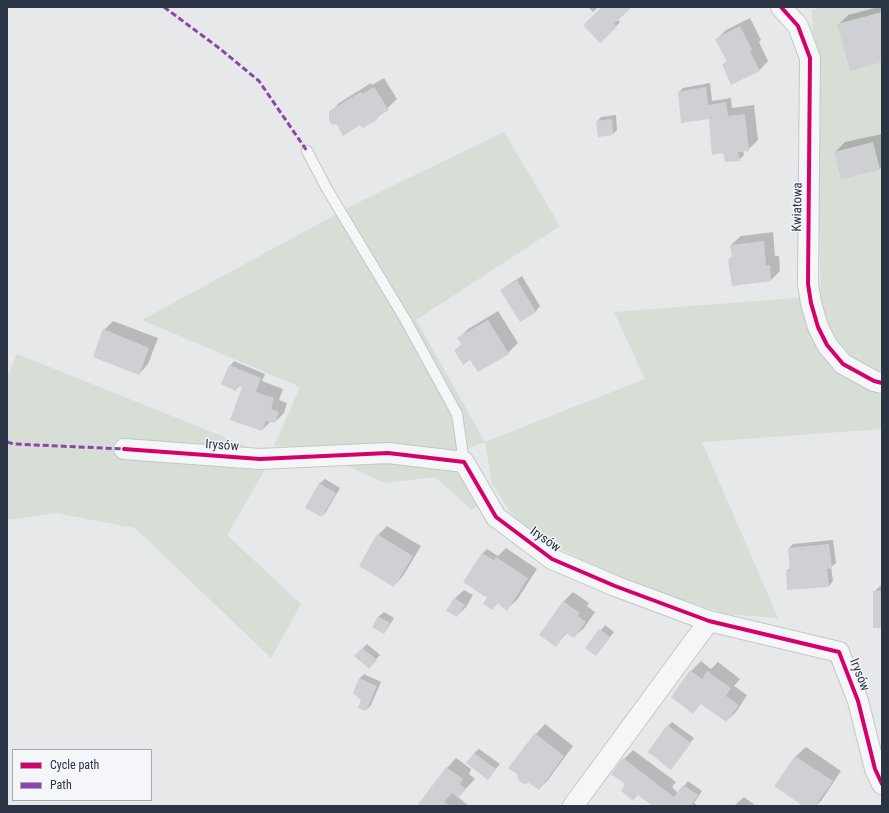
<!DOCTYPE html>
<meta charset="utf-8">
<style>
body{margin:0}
#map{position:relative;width:889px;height:813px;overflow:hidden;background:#e6e8ea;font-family:"Roboto Condensed",sans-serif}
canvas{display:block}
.frame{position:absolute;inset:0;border:8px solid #2b3445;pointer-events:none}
.legend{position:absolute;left:12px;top:749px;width:140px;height:52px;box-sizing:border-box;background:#f4f6f9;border:1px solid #a4a8b1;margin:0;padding:5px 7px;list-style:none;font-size:12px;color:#2b3445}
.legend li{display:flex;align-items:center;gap:8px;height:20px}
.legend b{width:20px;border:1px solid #a4a8b1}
</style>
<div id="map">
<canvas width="889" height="813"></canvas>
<div class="frame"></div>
<ul class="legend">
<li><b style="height:5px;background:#d6006c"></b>Cycle path</li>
<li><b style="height:5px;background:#8e44ad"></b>Path</li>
</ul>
</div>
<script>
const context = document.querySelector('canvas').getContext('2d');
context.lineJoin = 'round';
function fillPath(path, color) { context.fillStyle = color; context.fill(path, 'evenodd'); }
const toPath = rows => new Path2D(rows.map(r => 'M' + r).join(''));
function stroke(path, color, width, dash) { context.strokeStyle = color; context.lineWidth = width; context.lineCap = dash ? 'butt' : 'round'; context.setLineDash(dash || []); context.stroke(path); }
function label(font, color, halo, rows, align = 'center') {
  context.font = font + ' "Roboto Condensed",sans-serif'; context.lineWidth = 3; context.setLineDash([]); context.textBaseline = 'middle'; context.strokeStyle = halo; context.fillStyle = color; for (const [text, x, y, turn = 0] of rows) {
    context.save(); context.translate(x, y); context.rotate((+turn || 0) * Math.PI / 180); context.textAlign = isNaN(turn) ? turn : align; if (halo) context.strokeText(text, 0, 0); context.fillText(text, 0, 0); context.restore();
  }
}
fillPath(toPath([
 [822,7,882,7,882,429,702,442,778,618,727,614,627,582,522,530,492,484,485,442,457,452,477,506,472,510,435,477,384,483,342,463,335,447,274,446,300,387,142,320,355,204,504,132,560,226,416,320,485,442,645,379,614,312,821,296,812,10],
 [17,354,244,445,266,468,227,535,301,604,271,658,135,528,56,513,7,520,7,377]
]), '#d6ded6');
fillPath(toPath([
 [588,7,598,7,593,12],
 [603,7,631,7,617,19,620,22,600,42],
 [878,7,882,7,882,61,838,25,848,15],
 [750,18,761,40,759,42,768,61,759,71,723,65,727,61,717,39,726,30],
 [384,78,397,99,376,119,361,124,330,112,339,103,371,83,372,85],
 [710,83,712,101,731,98,732,108,754,105,758,140,748,150,743,150,744,155,739,160,724,153,712,118,679,92,683,88],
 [616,115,617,130,613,134,597,122,601,117],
 [882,134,882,166,879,169,835,152,845,142],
 [773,232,775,256,779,256,780,271,771,280,729,259,733,256,731,245,741,236],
 [522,276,540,306,536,311,520,321,501,291,506,286],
 [498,311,518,343,508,353,479,371,471,359,455,351,462,344,459,338,468,329],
 [113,321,158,338,148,364,139,374,104,330],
 [234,361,265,374,262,381,283,389,279,400,287,403,284,413,275,422,271,421,262,430,243,386,240,385,236,390,230,366],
 [325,479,340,488,326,512,322,516,306,507,320,483],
 [387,526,421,546,403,576,394,586,378,535],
 [833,540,836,563,831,567,833,581,829,586,787,571,791,567,789,548,793,544],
 [506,548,537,569,517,600,507,609,498,603,492,609,488,597,464,582,483,553,487,549,498,556],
 [882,584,882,627,874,592],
 [464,590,473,595,466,607,457,616,454,599],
 [573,592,589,603,587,606,595,612,584,628,574,637,567,633,556,645,541,634,564,601],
 [384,612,394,618,388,628,384,633,373,627,379,616],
 [605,625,614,632,600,650,587,648],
 [367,644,380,655,369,667,355,656],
 [701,661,711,669,718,662,740,679,734,686,747,695,736,712,726,721,702,703,693,712,672,697,691,671],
 [364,674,381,682,371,705,366,710,362,700,360,678],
 [672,722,694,738,671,769,668,726],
 [545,724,573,746,548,780,539,789,536,734],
 [806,747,841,771,821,801,815,806,805,806,776,786,796,756],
 [479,749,500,764,488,778,474,753],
 [633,750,676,782,672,787,678,793,688,781,702,791,694,803,698,806,654,806,613,774,624,759],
 [456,758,471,769,469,774,475,779,458,797,469,806,418,806,447,768],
 [744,797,756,806,734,806]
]), '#0003');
fillPath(toPath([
 [602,7,632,7,614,24,617,27,600,43,583,25],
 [882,12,882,62,850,71,837,24],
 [740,26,752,50,750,51,760,71,731,85,722,64,727,62,715,39],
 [374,87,389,110,377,117,377,120,363,128,360,125,343,136,337,125,331,124,329,120,329,111,361,92,362,94],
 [706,87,708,105,726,102,728,116,745,114,749,151,738,152,740,161,725,162,723,153,712,155,709,119,681,123,678,92],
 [612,119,613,135,598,137,596,121],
 [873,142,880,170,841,179,834,152],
 [764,241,766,265,770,265,771,281,732,286,728,259,732,258,730,245],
 [517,280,536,312,520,322,500,290],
 [488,320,509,354,478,372,470,360,463,365,454,350,462,345,457,338],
 [103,329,149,348,139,375,93,357],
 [229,365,261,378,256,392,274,398,271,409,279,412,275,423,266,421,262,431,230,420,242,387,238,386,236,391,221,384],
 [319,483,336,493,322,517,305,508],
 [377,534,413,556,394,587,359,566],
 [829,544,832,568,827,569,829,587,787,590,786,571,790,571,788,548],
 [482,553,494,560,496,557,528,578,507,611,497,603,493,610,483,604,487,598,463,582],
 [873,591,882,591,882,628,873,628],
 [454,598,465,605,457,617,446,611],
 [563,601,580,613,578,616,586,622,574,638,566,633,556,647,539,635],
 [378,616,390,623,384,634,372,627],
 [599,629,610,637,596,656,585,648],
 [362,648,377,660,369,669,354,656],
 [690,670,702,679,707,671,731,688,726,696,739,705,726,722,701,704,693,714,671,697],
 [359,678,377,686,366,711,358,708,361,700,353,693],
 [667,725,691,743,671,770,648,752],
 [535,733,564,756,539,790,529,783,523,784,521,782,518,780,517,774,508,768],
 [474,753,496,769,488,780,466,763],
 [795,756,833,781,815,806,803,806,774,786],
 [623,758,674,797,683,785,698,795,691,806,653,806,638,795,633,801,621,791,625,784,611,774],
 [446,767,463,779,460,784,466,789,458,798,452,793,444,802,449,806,417,806]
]), '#ced0d3');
const service = toPath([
 [307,151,327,189,405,319,457,414,464,462]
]);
const minor = toPath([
 [781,7,798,26,810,58,808,284,811,303,818,327,827,345,843,364,874,381,882,383],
 [124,449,260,459,388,453,464,462,496,517,552,559,615,586,709,621,839,652,858,701,875,769,882,784],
 [573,806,709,621]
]);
stroke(service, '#c4c6c8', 12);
stroke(minor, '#c4c6c8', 22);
stroke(service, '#f5f6f7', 10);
stroke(minor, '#f5f6f7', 20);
stroke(toPath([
 [164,7,219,48,259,81,307,151],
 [7,442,14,444,124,449]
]), '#8e44ad', 3, [6, 3]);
stroke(toPath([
 [781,7,798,26,810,58,808,284,811,303,818,327,827,345,843,364,874,381,882,383],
 [124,449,260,459,388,453,464,462,496,517,552,559,615,586,709,621,839,652,858,701,875,769,882,784]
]), '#d6006c', 4);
label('13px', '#2b3445', '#f4f6f9', [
 ["Kwiatowa",798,207,-89],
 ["Irysów",222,446,4],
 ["Irysów",545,540,35],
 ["Irysów",859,675,68]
]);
</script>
